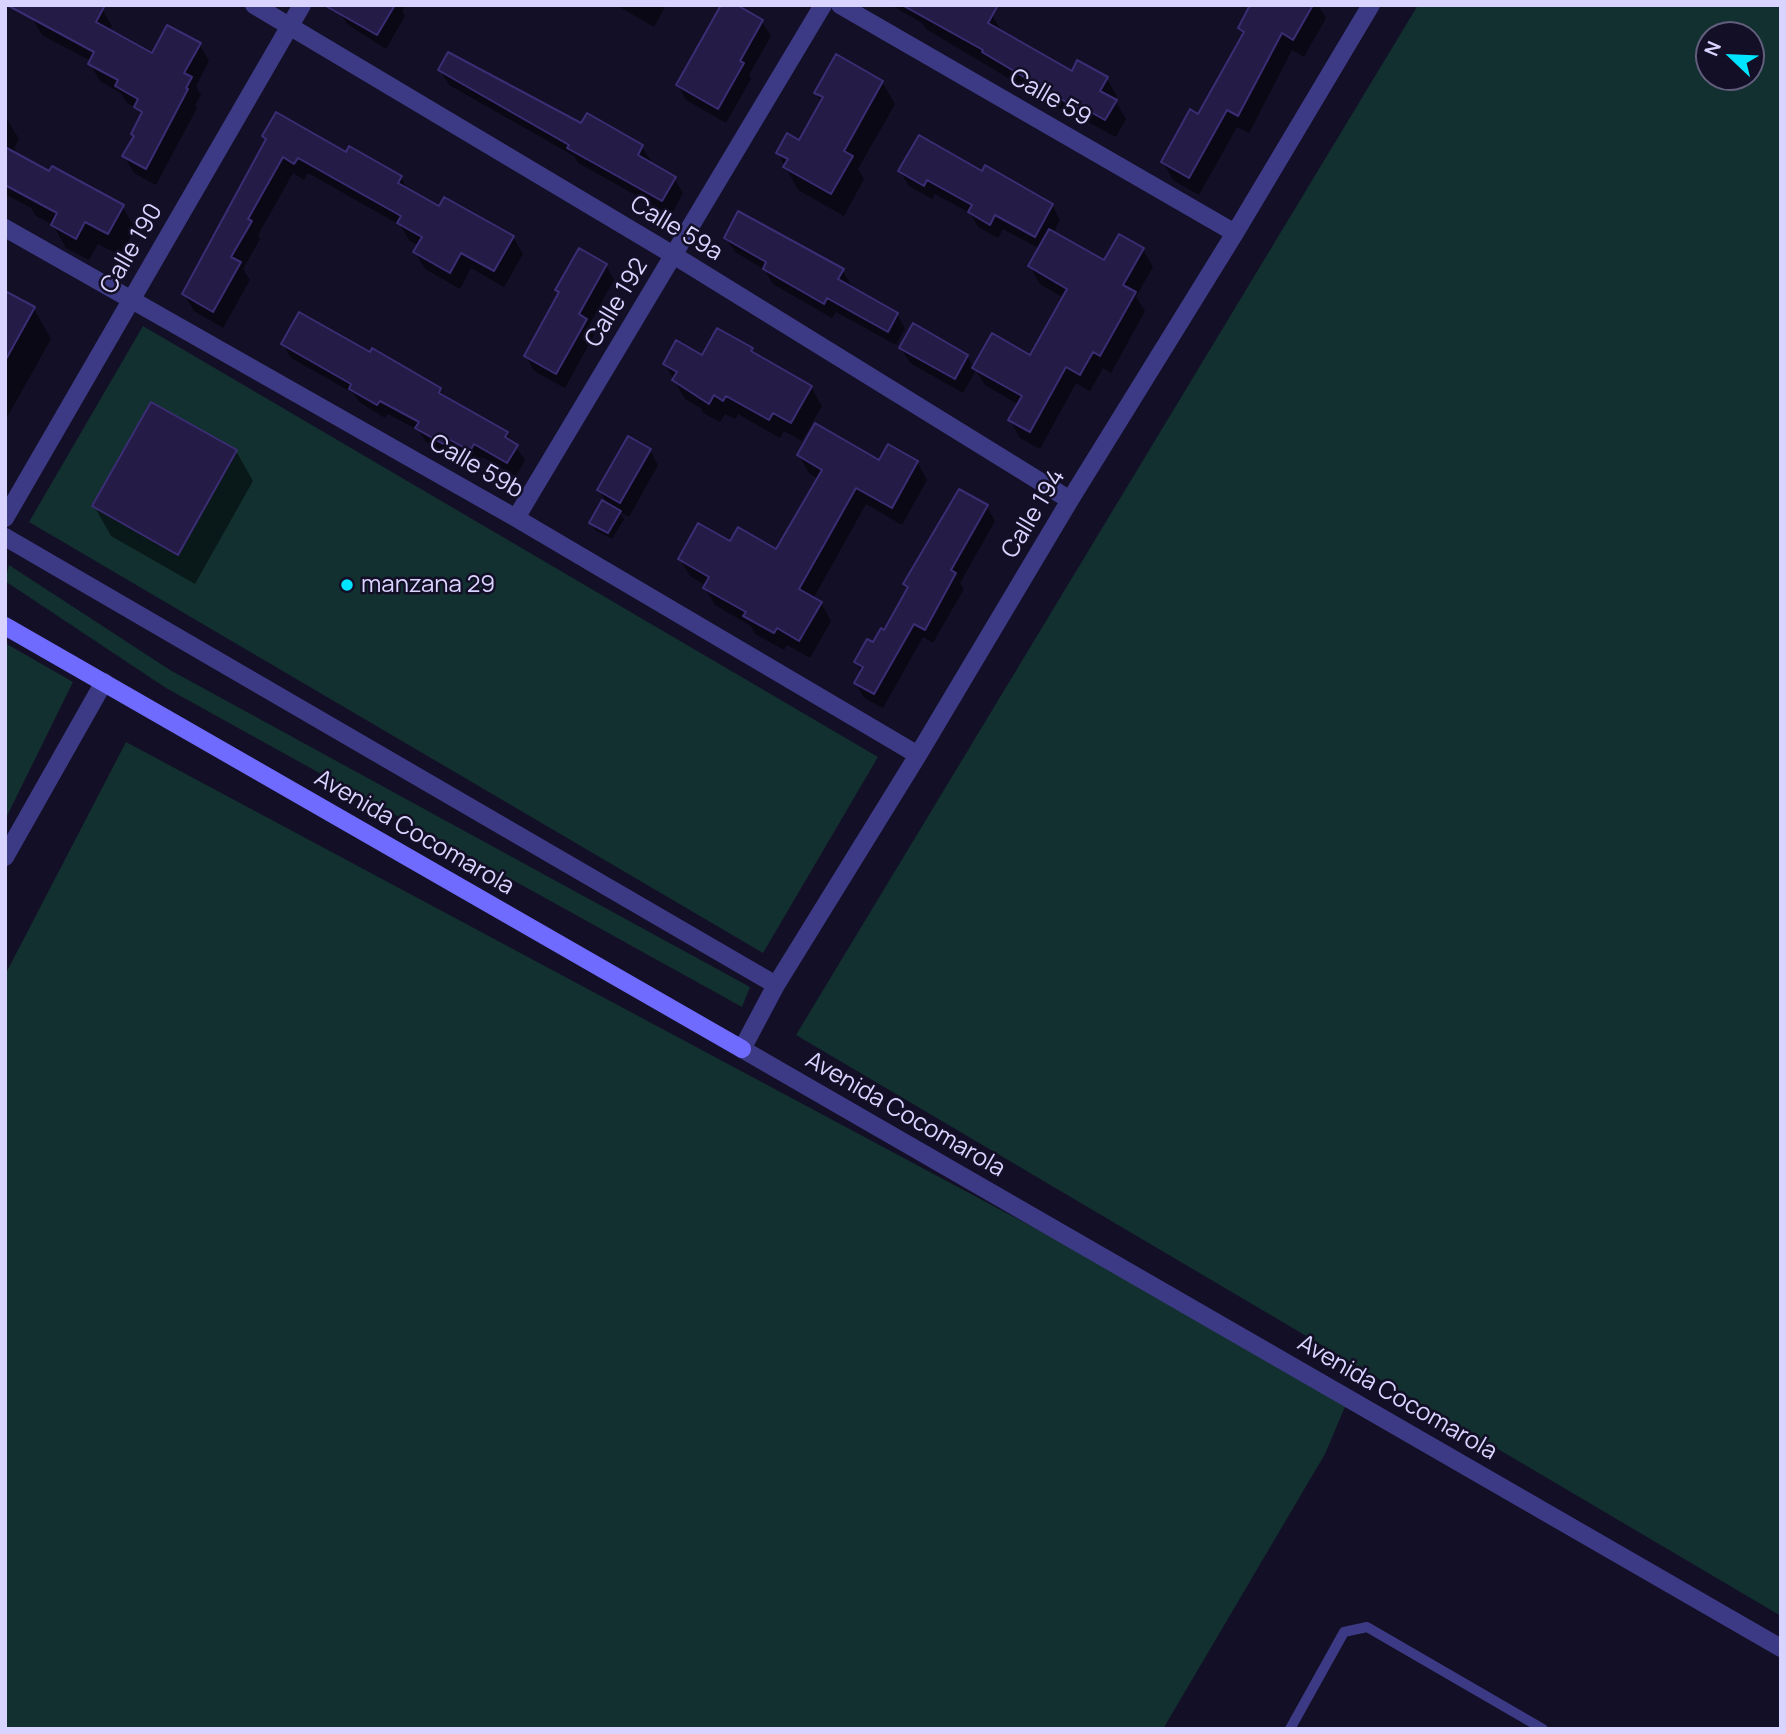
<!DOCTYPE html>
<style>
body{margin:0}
#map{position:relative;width:1786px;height:1734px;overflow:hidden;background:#130f26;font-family:Manrope,sans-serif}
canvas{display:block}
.frame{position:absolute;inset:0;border:7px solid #d9d4ff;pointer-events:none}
.north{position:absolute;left:1695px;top:21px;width:70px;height:70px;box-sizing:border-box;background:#130f26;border:2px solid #625e7d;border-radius:50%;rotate:293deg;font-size:19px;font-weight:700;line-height:28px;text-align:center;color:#d9d4ff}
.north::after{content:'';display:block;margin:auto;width:24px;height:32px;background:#00e5ff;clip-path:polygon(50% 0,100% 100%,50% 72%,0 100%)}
</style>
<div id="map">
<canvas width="1786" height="1734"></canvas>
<div class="frame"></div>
<div class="north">N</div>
</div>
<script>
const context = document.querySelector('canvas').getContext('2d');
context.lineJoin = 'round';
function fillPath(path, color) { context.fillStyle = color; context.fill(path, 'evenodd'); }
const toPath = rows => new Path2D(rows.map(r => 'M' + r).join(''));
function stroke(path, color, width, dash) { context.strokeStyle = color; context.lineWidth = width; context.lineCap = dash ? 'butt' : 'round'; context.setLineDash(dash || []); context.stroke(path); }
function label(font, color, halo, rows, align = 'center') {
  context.font = font + ' Manrope,sans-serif'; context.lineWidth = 5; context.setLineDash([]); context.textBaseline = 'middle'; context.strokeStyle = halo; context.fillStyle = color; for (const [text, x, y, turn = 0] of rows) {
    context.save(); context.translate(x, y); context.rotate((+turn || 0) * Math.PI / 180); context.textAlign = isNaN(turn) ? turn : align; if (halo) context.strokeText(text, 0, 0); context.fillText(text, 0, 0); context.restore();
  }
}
fillPath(toPath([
 [1418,5,1781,5,1781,1616,796,1035],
 [1751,35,1751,77,1709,77,1709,35],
 [143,326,878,757,763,953,29,522],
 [9,565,170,670,750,987,742,1007,166,688,5,581],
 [5,643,73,682,5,820],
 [126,742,1229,1332,1347,1402,1325,1454,1163,1729,5,1729,5,975]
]), '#12302f');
fillPath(toPath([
 [341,5,406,5,402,11,405,16,386,49,347,24,338,9],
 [616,5,666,5,654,27],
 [891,5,976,5,992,15,1002,32,1072,73,1107,79,1117,96,1115,100,1126,119,1116,137,1088,122,1087,125,926,29,922,23],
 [1252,5,1318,5,1326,18,1304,57,1292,50,1249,133,1237,127,1199,195,1173,180,1163,162,1198,116,1244,36,1240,28],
 [102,9,112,26,109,31,152,55,199,44,209,61,196,86,201,95,195,105,197,108,156,185,134,173,124,156,135,137,133,134,142,117,137,108,127,103,121,93,100,81,90,64,91,61,42,35,32,18],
 [762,22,771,36,749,75,751,79,726,123,686,100,678,85],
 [440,70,582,126,642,147,651,161,649,164,674,178,683,193,671,215,578,163,574,156,449,85],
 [882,82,895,104,858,169,864,179,844,216,798,190,778,153,799,142,822,102,816,93],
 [5,116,19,139,14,148,20,157,122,206,135,228,121,256,98,244,89,260,66,248,53,225,36,216,31,208,5,194],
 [264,136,347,154,401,177,408,191,440,208,513,237,523,254,504,287,471,268,460,289,425,269,415,252,419,246,409,240,400,225,308,173,304,180,293,173,258,235,260,239,243,269,250,280,223,328,194,311,184,294,267,142],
 [900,171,983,173,1052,205,1060,220,1053,233,1105,263,1143,250,1153,267,1136,297,1145,311,1111,373,1103,368,1090,391,1076,383,1040,449,1020,438,1010,420,1019,405,985,385,976,370,963,393,910,363,901,348,967,356,974,368,1030,358,1064,298,1040,284,1030,266,1040,249,1003,229,998,238,978,227,970,213,935,194,932,199,909,186],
 [726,238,842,270,851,285,849,288,897,314,905,329,896,345,836,312,832,318,773,284,765,270,735,252],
 [606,265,614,280,589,325,594,335,565,388,534,371,526,356,560,295,557,290],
 [5,293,34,309,51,339,5,421],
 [283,344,370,354,440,389,446,399,507,434,525,460,516,476,482,457,478,464,455,451,452,457,426,442,418,430,388,414,385,418,359,402,353,393,291,358],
 [752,349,756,356,811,387,822,406,802,441,784,431,780,438,738,414,735,419,725,414,720,422,703,413,701,408,685,399,665,364],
 [684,384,698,397,684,388],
 [650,450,658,465,629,517,620,512,624,519,612,539,595,530,591,523,608,505,599,490],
 [236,451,253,481,195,584,111,536,94,506],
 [799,455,880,462,917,462,927,480,902,525,866,504,813,599,821,603,831,621,810,658,787,645,784,650,755,634,751,626,715,605,705,588,706,586,690,576,680,559,730,544,777,551,819,479,809,473],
 [987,507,995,521,960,583,964,589,933,643,923,637,883,708,864,698,856,683,862,672,856,662,885,632,908,590,905,584]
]), '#0007');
const building = toPath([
 [7,5,105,5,96,22,152,53,167,25,201,43,184,73,192,77,186,88,188,89,146,169,122,156,134,136,131,134,142,112,134,107,138,99,115,86,118,80,88,64,94,52,7,5],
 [324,5,395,5,377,35,324,5],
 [721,5,737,5,763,20,740,61,744,63,718,109,676,85,721,5],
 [902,5,998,5,988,23,1072,71,1077,60,1108,77,1100,91,1117,100,1105,120,1078,105,1076,108,982,52,983,50,902,5],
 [1250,5,1313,5,1293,40,1282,33,1238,116,1227,110,1189,178,1161,162,1190,109,1198,114,1244,32,1238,28,1250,5],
 [448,52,581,123,587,113,643,145,638,155,676,177,662,201,567,148,569,145,438,70,448,52],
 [836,54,883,81,844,151,853,156,831,194,783,167,788,159,776,153,787,133,799,140,823,97,814,93,836,54],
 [276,112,346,152,349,146,402,176,398,183,439,206,444,197,514,236,494,271,461,253,450,273,413,252,422,237,397,223,401,216,298,158,294,164,283,157,248,219,252,221,231,257,241,262,213,312,182,294,266,139,262,136,276,112],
 [919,135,982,171,985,165,1053,204,1035,237,995,215,990,225,968,212,972,205,927,180,924,186,898,171,919,135],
 [5,147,49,171,52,166,124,205,108,234,85,222,76,239,51,225,57,213,5,185,5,147],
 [738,211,844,269,838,279,898,313,888,332,827,298,824,304,763,269,766,262,724,238,738,211],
 [1049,229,1104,260,1119,234,1144,248,1123,285,1136,292,1100,356,1093,352,1080,375,1066,367,1030,432,1008,420,1022,396,972,368,992,333,1030,355,1067,289,1028,266,1049,229],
 [579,248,607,264,579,314,587,319,556,374,524,356,559,292,555,290,579,248],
 [5,291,35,307,5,361,5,291],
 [299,312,370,352,372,348,441,388,439,393,508,432,505,437,518,445,507,463,474,444,470,451,447,438,443,444,415,428,419,422,380,401,377,405,349,389,351,384,281,344,299,312],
 [913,323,968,355,955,379,899,348,913,323],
 [717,328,753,348,751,351,812,386,791,423,773,413,769,420,726,396,723,401,714,395,709,404,672,380,677,372,663,364,676,340,702,355,717,328],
 [151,402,237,450,178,555,92,506,151,402],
 [815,423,879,460,888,444,918,461,892,508,856,488,799,589,822,602,799,641,777,628,774,633,743,616,746,612,703,588,709,577,678,559,698,523,730,541,738,527,776,549,822,470,797,455,815,423],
 [628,436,651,449,620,503,597,490,628,436],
 [959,489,988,505,951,570,956,573,925,630,914,624,874,694,854,683,863,667,854,662,867,639,873,642,881,628,884,630,908,587,903,584,959,489],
 [602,500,621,511,608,533,589,523,602,500]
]);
fillPath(building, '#241b47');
stroke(building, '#3b2d73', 2);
stroke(toPath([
 [1290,1729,1344,1632,1367,1627,1543,1729]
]), '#3d3a85', 10);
stroke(toPath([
 [254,5,675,256,1070,500],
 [840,5,1235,233],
 [5,228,516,518,918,755],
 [5,518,302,5],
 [516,518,823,5],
 [5,537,776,985],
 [5,857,104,682],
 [742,1049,776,985,918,755,1070,500,1235,233,1371,5]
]), '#3d3a85', 18);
stroke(toPath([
 [742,1049,1781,1648]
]), '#3d3a85', 18);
stroke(toPath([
 [5,626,742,1049]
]), '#6f6bff', 18);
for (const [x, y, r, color] of [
 [347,585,7,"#00e5ff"]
]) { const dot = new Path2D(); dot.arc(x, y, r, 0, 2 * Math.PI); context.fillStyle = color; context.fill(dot); stroke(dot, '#130f26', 2.5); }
label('24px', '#d9d4ff', '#130f26', [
 ["Calle 59",1050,98,30],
 ["Calle 59a",676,229,31],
 ["Calle 190",132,249,-60],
 ["Calle 192",617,303,-59],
 ["Calle 59b",476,467,30],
 ["Calle 194",1034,514,-59],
 ["Avenida Cocomarola",414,833,30],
 ["Avenida Cocomarola",905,1115,30],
 ["Avenida Cocomarola",1397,1398,30]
]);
label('24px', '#d9d4ff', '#130f26', [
 ["manzana 29",361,585]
], 'left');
</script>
